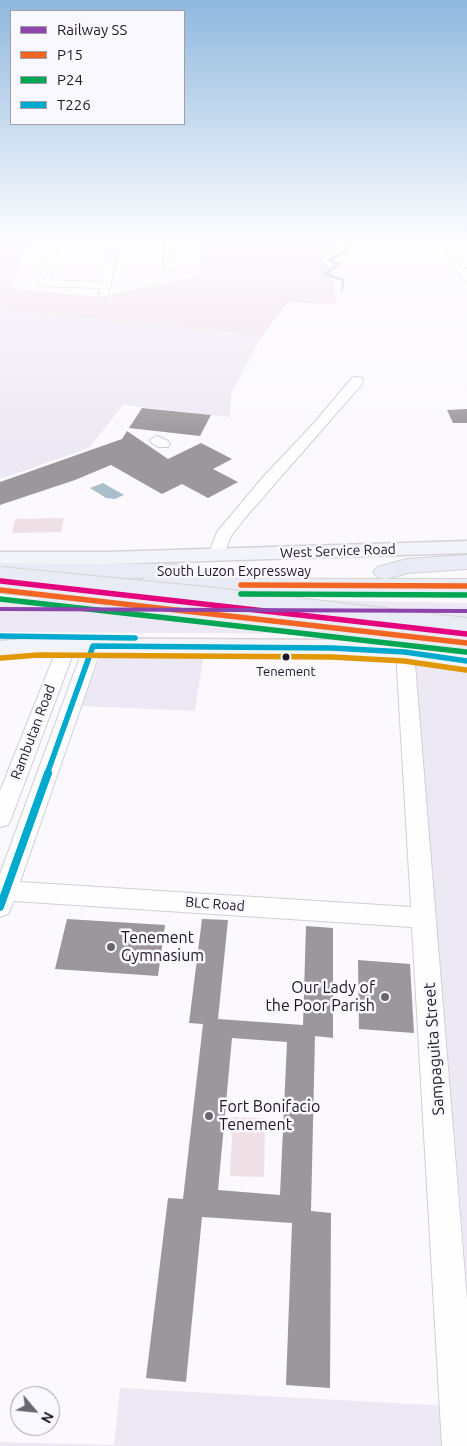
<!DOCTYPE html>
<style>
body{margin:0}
#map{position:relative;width:467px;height:1446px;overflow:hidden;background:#fbf9fe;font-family:Ubuntu,sans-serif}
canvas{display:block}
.legend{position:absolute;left:10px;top:10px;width:175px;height:115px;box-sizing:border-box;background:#faf8ff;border:1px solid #a19ea7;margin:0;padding:6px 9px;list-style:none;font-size:15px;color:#1c1723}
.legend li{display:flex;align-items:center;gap:10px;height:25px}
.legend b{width:25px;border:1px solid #a19ea7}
.north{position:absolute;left:10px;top:1386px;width:50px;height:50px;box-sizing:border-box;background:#faf8ff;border:1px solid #a19ea7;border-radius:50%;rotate:118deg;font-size:14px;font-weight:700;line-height:20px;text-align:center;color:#1c1723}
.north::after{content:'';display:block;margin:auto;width:18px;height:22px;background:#6a6670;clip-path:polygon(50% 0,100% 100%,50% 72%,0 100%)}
</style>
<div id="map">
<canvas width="467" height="1446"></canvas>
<ul class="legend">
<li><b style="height:6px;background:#8e44ad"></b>Railway SS</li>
<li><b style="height:6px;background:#f26522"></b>P15</li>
<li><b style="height:6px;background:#00a651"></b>P24</li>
<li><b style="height:6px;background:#00a9ce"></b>T226</li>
</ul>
<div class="north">N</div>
</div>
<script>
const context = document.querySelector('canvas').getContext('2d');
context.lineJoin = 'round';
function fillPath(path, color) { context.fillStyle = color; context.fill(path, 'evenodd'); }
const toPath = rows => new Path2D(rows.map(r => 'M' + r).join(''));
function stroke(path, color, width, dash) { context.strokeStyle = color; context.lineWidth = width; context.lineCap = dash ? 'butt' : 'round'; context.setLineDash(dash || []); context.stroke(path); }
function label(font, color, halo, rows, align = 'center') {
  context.font = font + ' Ubuntu,sans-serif'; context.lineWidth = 5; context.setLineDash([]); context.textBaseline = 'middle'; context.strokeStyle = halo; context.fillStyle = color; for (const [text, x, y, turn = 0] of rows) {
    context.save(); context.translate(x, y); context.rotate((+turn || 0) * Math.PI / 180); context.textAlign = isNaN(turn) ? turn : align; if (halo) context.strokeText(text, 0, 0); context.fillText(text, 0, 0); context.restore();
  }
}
fillPath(toPath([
 [0,309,262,336,231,394,230,417,123,405,89,448,0,479],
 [0,598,321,600,467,603,467,635,0,632],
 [102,652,204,653,195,711,81,706],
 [424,661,467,668,467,1281,420,736,416,666],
 [120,1388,449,1406,450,1446,0,1446,0,1442,114,1445]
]), '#ede9f4');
fillPath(toPath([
 [0,237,29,237,12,288,97,297,198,277,202,252,202,237,329,237,339,245,322,260,323,263,331,268,337,305,288,302,262,336,0,309],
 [64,518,61,532,12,533,15,519],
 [233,1117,265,1118,264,1177,230,1176]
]), '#efe0e5');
fillPath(toPath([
 [103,483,124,495,115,499,106,498,90,488]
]), '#abbecc');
stroke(toPath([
 [339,237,347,244,345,251,329,260,339,264,325,274,343,280,342,290]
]), '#abbecc', 2.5);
fillPath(toPath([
 [142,408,211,415,200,436,129,428],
 [467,409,467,423,453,423,447,410],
 [127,431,168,459,201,443,232,459,213,469,238,482,208,498,182,484,162,494,111,465,75,480,0,505,0,482,122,439],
 [67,919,165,925,158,976,55,969],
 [202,919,228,920,218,1019,303,1025,306,926,333,928,333,1038,315,1036,311,1211,331,1213,330,1388,286,1385,292,1223,202,1217,186,1382,146,1378,168,1198,183,1199,203,1024,189,1023],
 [232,1038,287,1042,280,1195,218,1190],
 [358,960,410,964,414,1033,359,1029]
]), '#9c979c');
const minor = toPath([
 [121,237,108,296,100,296,99,294,100,288,43,286,38,283,54,238,121,237],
 [110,242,101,282,49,280,61,243,110,242],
 [166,237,176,237,173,270,168,273,163,270,166,237],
 [439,237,449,237,467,270,467,282,462,279,439,237],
 [357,377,362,378,363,381,362,384,245,518,231,536,222,559,210,559,208,556,217,532,263,477,314,423,352,378,357,377],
 [157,436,168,441,170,444,168,447,158,447,152,443,150,440,157,436],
 [67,640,73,642,76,646,11,819,8,825,0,827,0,791,58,646,61,642,67,640],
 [93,640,99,642,102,646,20,882,411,907,396,652,398,648,405,646,412,648,414,652,467,1300,467,1446,442,1446,412,927,14,901,8,914,0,917,0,874,84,646,87,642,93,640]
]);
const major = toPath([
 [467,541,467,553,108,564,0,564,0,552,108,552,467,541],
 [38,638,332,640,405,644,467,653,467,669,405,660,332,656,38,654,0,657,0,641,38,638]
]);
const highway = toPath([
 [467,555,467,569,408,573,386,579,467,579,467,593,146,592,138,590,134,585,138,580,146,578,384,579,377,577,373,572,377,567,407,559,467,555],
 [0,563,171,564,179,566,183,571,179,576,171,578,0,577,0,563],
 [116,596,392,628,467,635,467,651,392,644,108,608,104,603,108,598,116,596]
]);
stroke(minor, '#d1ced6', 2);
stroke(major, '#d4d3d7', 3);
stroke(highway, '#d4d3d7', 2);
fillPath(minor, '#fefeff');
fillPath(major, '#f2f4f9');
fillPath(highway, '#e9ecf5');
const highwayBridge = toPath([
 [0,580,205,600,467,631]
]);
stroke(highwayBridge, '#d4d3d7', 28, []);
stroke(highwayBridge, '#e9ecf5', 26);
stroke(toPath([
 [241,585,467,586],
 [0,590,467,643]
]), '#f26522', 5.5);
stroke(toPath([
 [241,594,467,595],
 [0,599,466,652]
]), '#00a651', 5.5);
stroke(toPath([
 [0,636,135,638],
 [47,774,93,646,332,648,405,652,467,661]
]), '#00a9ce', 5.5);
stroke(toPath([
 [0,907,48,773]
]), '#00a9ce', 8);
stroke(toPath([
 [1,581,467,634]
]), '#e5007d', 5.5);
stroke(toPath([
 [1,658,38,655,332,657,404,661,466,670]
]), '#e19804', 5.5);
fillPath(toPath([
 [0,607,467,609,467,613,0,611,0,607]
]), '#8e44ad');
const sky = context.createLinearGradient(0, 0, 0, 440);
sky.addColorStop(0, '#8fb8dd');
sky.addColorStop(0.54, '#fdfcff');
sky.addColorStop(1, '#fdfcff00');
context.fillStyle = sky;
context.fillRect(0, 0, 467, 440);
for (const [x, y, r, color] of [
 [286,657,4.5,"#1c1723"],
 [111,947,5,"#6a6670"],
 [385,997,5,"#6a6670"],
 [209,1116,5,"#6a6670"]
]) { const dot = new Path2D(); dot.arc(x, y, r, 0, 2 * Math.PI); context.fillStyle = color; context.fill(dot); stroke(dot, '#faf8ff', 2); }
label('13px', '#1c1723', '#faf8ff', [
 ["Tenement",286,672]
]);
label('14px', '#1c1723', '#faf8ff', [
 ["West Service Road",338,551,-2],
 ["South Luzon Expressway",234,571],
 ["Rambutan Road",33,732,-69],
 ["BLC Road",215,904,4]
]);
label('16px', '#1c1723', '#faf8ff', [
 ["Tenement",121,938],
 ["Gymnasium",121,956],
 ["Our Lady of",375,988,"right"],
 ["the Poor Parish",375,1006,"right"],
 ["Fort Bonifacio",219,1107],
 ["Tenement",219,1125]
], 'left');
label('16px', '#1c1723', '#faf8ff', [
 ["Sampaguita Street",434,1049,-94]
]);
</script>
